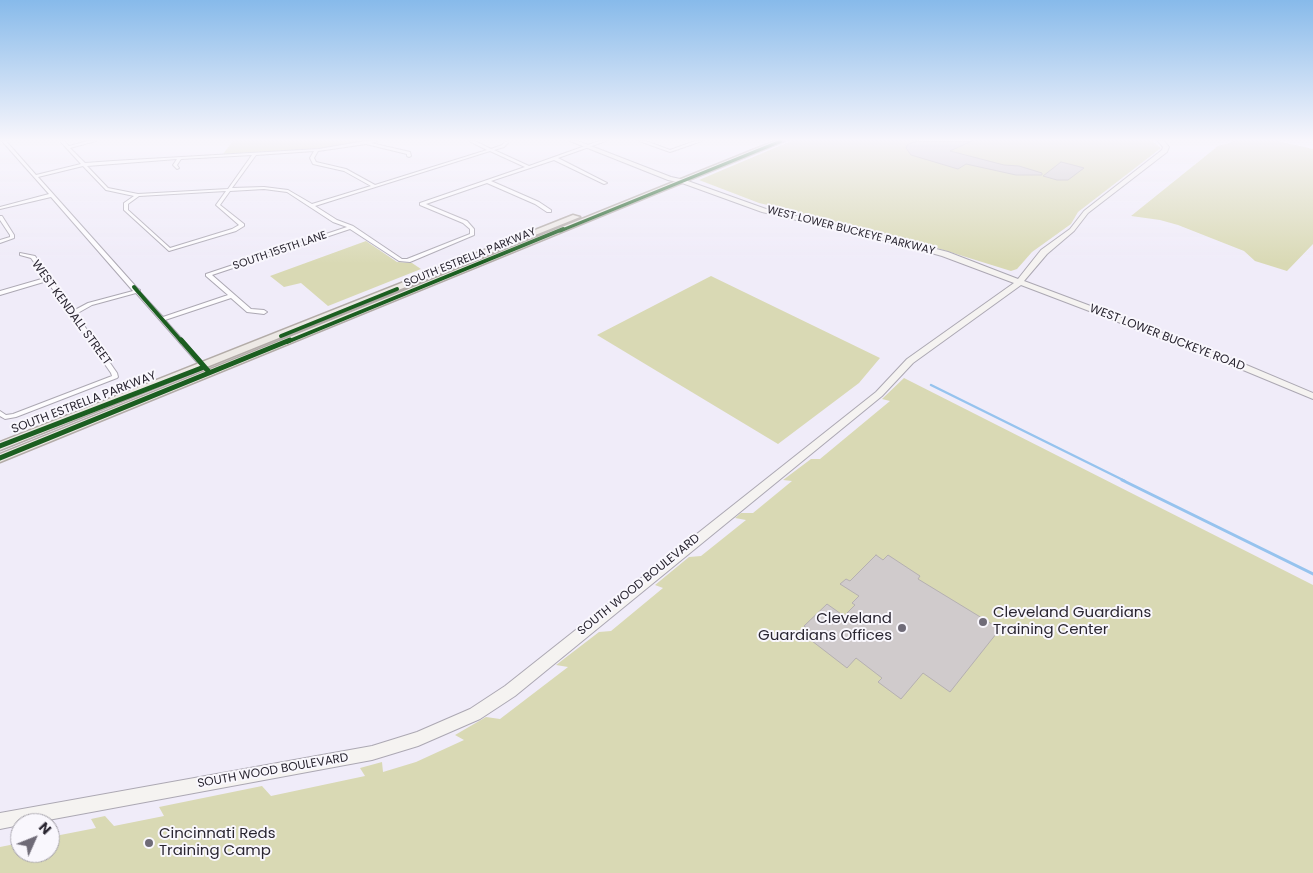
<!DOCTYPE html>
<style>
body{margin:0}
#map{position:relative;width:1313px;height:873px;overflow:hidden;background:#f0ecf9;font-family:Poppins,sans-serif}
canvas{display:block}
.north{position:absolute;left:10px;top:813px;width:50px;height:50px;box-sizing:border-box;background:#f9f7fd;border:1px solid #a6a3ab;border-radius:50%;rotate:46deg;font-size:14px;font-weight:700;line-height:20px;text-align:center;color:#2a2631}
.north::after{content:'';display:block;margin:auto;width:18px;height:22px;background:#6f6b77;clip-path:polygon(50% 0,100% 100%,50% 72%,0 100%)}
</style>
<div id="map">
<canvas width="1313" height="873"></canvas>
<div class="north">N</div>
</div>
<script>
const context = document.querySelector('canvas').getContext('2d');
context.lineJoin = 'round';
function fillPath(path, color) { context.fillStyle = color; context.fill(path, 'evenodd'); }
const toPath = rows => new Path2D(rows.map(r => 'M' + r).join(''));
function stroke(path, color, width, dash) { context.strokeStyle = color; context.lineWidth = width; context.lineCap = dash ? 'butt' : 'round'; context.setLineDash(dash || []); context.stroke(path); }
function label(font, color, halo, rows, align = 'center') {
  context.font = font + ' Poppins,sans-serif'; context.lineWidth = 4; context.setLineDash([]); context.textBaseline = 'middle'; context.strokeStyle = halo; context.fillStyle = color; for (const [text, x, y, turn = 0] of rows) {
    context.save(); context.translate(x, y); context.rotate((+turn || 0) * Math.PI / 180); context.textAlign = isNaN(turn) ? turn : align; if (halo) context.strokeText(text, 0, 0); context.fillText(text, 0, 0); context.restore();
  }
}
fillPath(toPath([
 [233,141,363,141,327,148,223,154],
 [791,141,1152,141,1161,148,1078,212,1071,224,1032,252,1017,269,1011,271,908,239,759,203,699,180],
 [1235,141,1278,141,1313,149,1313,244,1287,271,1255,261,1244,251,1178,225,1160,220,1131,216,1218,146],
 [366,241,397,262,412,263,421,269,328,306,301,283,284,287,270,276],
 [711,276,880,358,859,383,778,444,597,335],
 [904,378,1313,585,1313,873,0,873,0,847,20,843,20,853,50,853,50,837,96,828,91,819,105,816,114,826,164,816,159,807,262,786,271,796,365,776,360,768,382,762,383,772,416,762,464,740,455,735,486,717,500,719,568,667,556,665,599,632,611,631,663,588,655,585,689,557,701,556,746,520,735,518,741,513,753,513,792,481,783,480,811,459,820,459,890,401,882,399]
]), '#d9d9b4');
stroke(toPath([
 [931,385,1125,481]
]), '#96c3ee', 2.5);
stroke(toPath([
 [1122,480,1313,574]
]), '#96c3ee', 3);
const building = toPath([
 [918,141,972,141,950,151,1004,165,1019,166,1042,173,1042,175,1016,175,966,164,958,169,911,155,906,148,908,144,918,141],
 [1061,162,1073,165,1084,168,1068,180,1057,180,1043,176,1061,162],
 [876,555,883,560,888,555,920,576,918,579,1000,629,950,692,923,673,901,699,878,682,882,678,856,658,847,668,812,641,817,636,804,626,827,604,844,616,855,605,852,603,859,596,840,584,846,579,850,581,876,555]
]);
fillPath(building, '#d0cbcc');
stroke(building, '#b5b0b1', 1);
const street = toPath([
 [2,141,6,141,36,175,81,164,60,141,64,141,69,146,88,141,96,141,70,148,85,163,113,161,319,149,365,141,377,141,371,143,410,152,411,156,409,157,407,156,407,154,366,144,318,151,314,158,316,162,346,169,375,185,487,150,469,141,475,141,491,149,502,145,505,142,507,142,508,143,504,147,494,150,529,166,599,141,606,141,558,158,607,183,604,184,554,160,491,181,539,202,551,210,551,212,547,212,535,204,487,183,426,204,467,221,474,229,474,235,410,262,399,261,350,229,212,275,251,309,264,310,267,312,264,314,247,312,231,298,165,320,206,366,207,367,206,368,204,369,202,368,136,293,92,305,76,314,117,373,118,377,117,378,16,417,5,419,0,416,0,411,6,415,13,414,112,376,111,373,47,281,0,295,0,291,45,278,31,258,20,255,20,253,35,256,73,311,88,303,133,291,51,197,0,209,0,207,49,194,2,141],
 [314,151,310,158,313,164,344,171,371,186,312,204,288,190,264,187,232,188,256,155,314,151],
 [490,151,525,167,420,203,420,205,463,223,470,229,470,234,407,259,402,259,353,226,337,220,315,206,490,151],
 [252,155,228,189,138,194,108,188,87,166,177,159,173,165,177,169,179,168,177,165,181,159,252,155],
 [83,166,106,190,134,196,124,203,124,210,169,251,236,231,244,226,244,224,220,205,230,191,264,189,287,192,333,222,347,227,206,274,206,276,228,295,163,317,140,292,140,290,138,289,38,177,83,166],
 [226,191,216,205,239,225,232,229,170,248,128,210,128,204,139,196,226,191],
 [639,141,646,141,670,150,695,141,702,141,670,152,639,141],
 [0,216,2,216,14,235,14,238,0,243,0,240,10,237,10,235,0,220,0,216]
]);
const secondary = toPath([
 [570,141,578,141,671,177,685,180,766,209,897,239,948,252,1018,279,1041,250,1070,229,1084,211,1162,150,1163,147,1158,141,1164,141,1169,147,1167,152,1088,213,1074,231,1047,254,1024,281,1237,361,1313,393,1313,399,1231,365,1021,285,913,363,882,396,515,696,480,719,418,746,372,760,32,823,20,823,20,825,0,829,0,813,372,746,417,732,470,709,505,686,876,392,907,359,1014,283,942,256,896,243,762,212,682,183,668,180,570,141]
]);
const primary = toPath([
 [775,141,784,141,0,462,0,454,775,141],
 [573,215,580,217,0,450,0,442,573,215]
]);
stroke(street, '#aca8b3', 2);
stroke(secondary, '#aca8b3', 2);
stroke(primary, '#b3aca8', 3);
fillPath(street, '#fdfcfe');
fillPath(secondary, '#f5f3f1');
fillPath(primary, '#ede9e5');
stroke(toPath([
 [560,231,781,141]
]), '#1b5e20', 3);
stroke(toPath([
 [134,287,182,342],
 [281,336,397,289],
 [287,342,563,229]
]), '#1b5e20', 4);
stroke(toPath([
 [181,340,209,372],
 [0,446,204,367],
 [0,458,290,340]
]), '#1b5e20', 5);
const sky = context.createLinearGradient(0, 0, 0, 264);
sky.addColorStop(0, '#87baea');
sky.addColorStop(0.53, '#f8f6fc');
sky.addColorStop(1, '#f8f6fc00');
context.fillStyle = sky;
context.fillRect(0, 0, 1313, 264);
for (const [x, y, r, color] of [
 [983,622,5,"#6f6b77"],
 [902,628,5,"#6f6b77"],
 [149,843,5,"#6f6b77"]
]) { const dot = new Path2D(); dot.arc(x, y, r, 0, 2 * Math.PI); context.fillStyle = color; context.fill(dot); stroke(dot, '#f9f7fd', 2); }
label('11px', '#2a2631', '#f9f7fd', [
 ["WEST LOWER BUCKEYE PARKWAY",851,231,14],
 ["SOUTH 155TH LANE",280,251,-19],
 ["SOUTH ESTRELLA PARKWAY",470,258,-22]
]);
label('12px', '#2a2631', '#f9f7fd', [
 ["WEST KENDALL STREET",71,313,54],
 ["WEST LOWER BUCKEYE ROAD",1167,338,21],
 ["SOUTH ESTRELLA PARKWAY",84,403,-21],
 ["SOUTH WOOD BOULEVARD",639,585,-39],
 ["SOUTH WOOD BOULEVARD",273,771,-10]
]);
label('15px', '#2a2631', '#f9f7fd', [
 ["Cleveland Guardians",993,613],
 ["Training Center",993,630],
 ["Cleveland",892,619,"right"],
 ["Guardians Offices",892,636,"right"],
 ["Cincinnati Reds",159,834],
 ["Training Camp",159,851]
], 'left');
</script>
